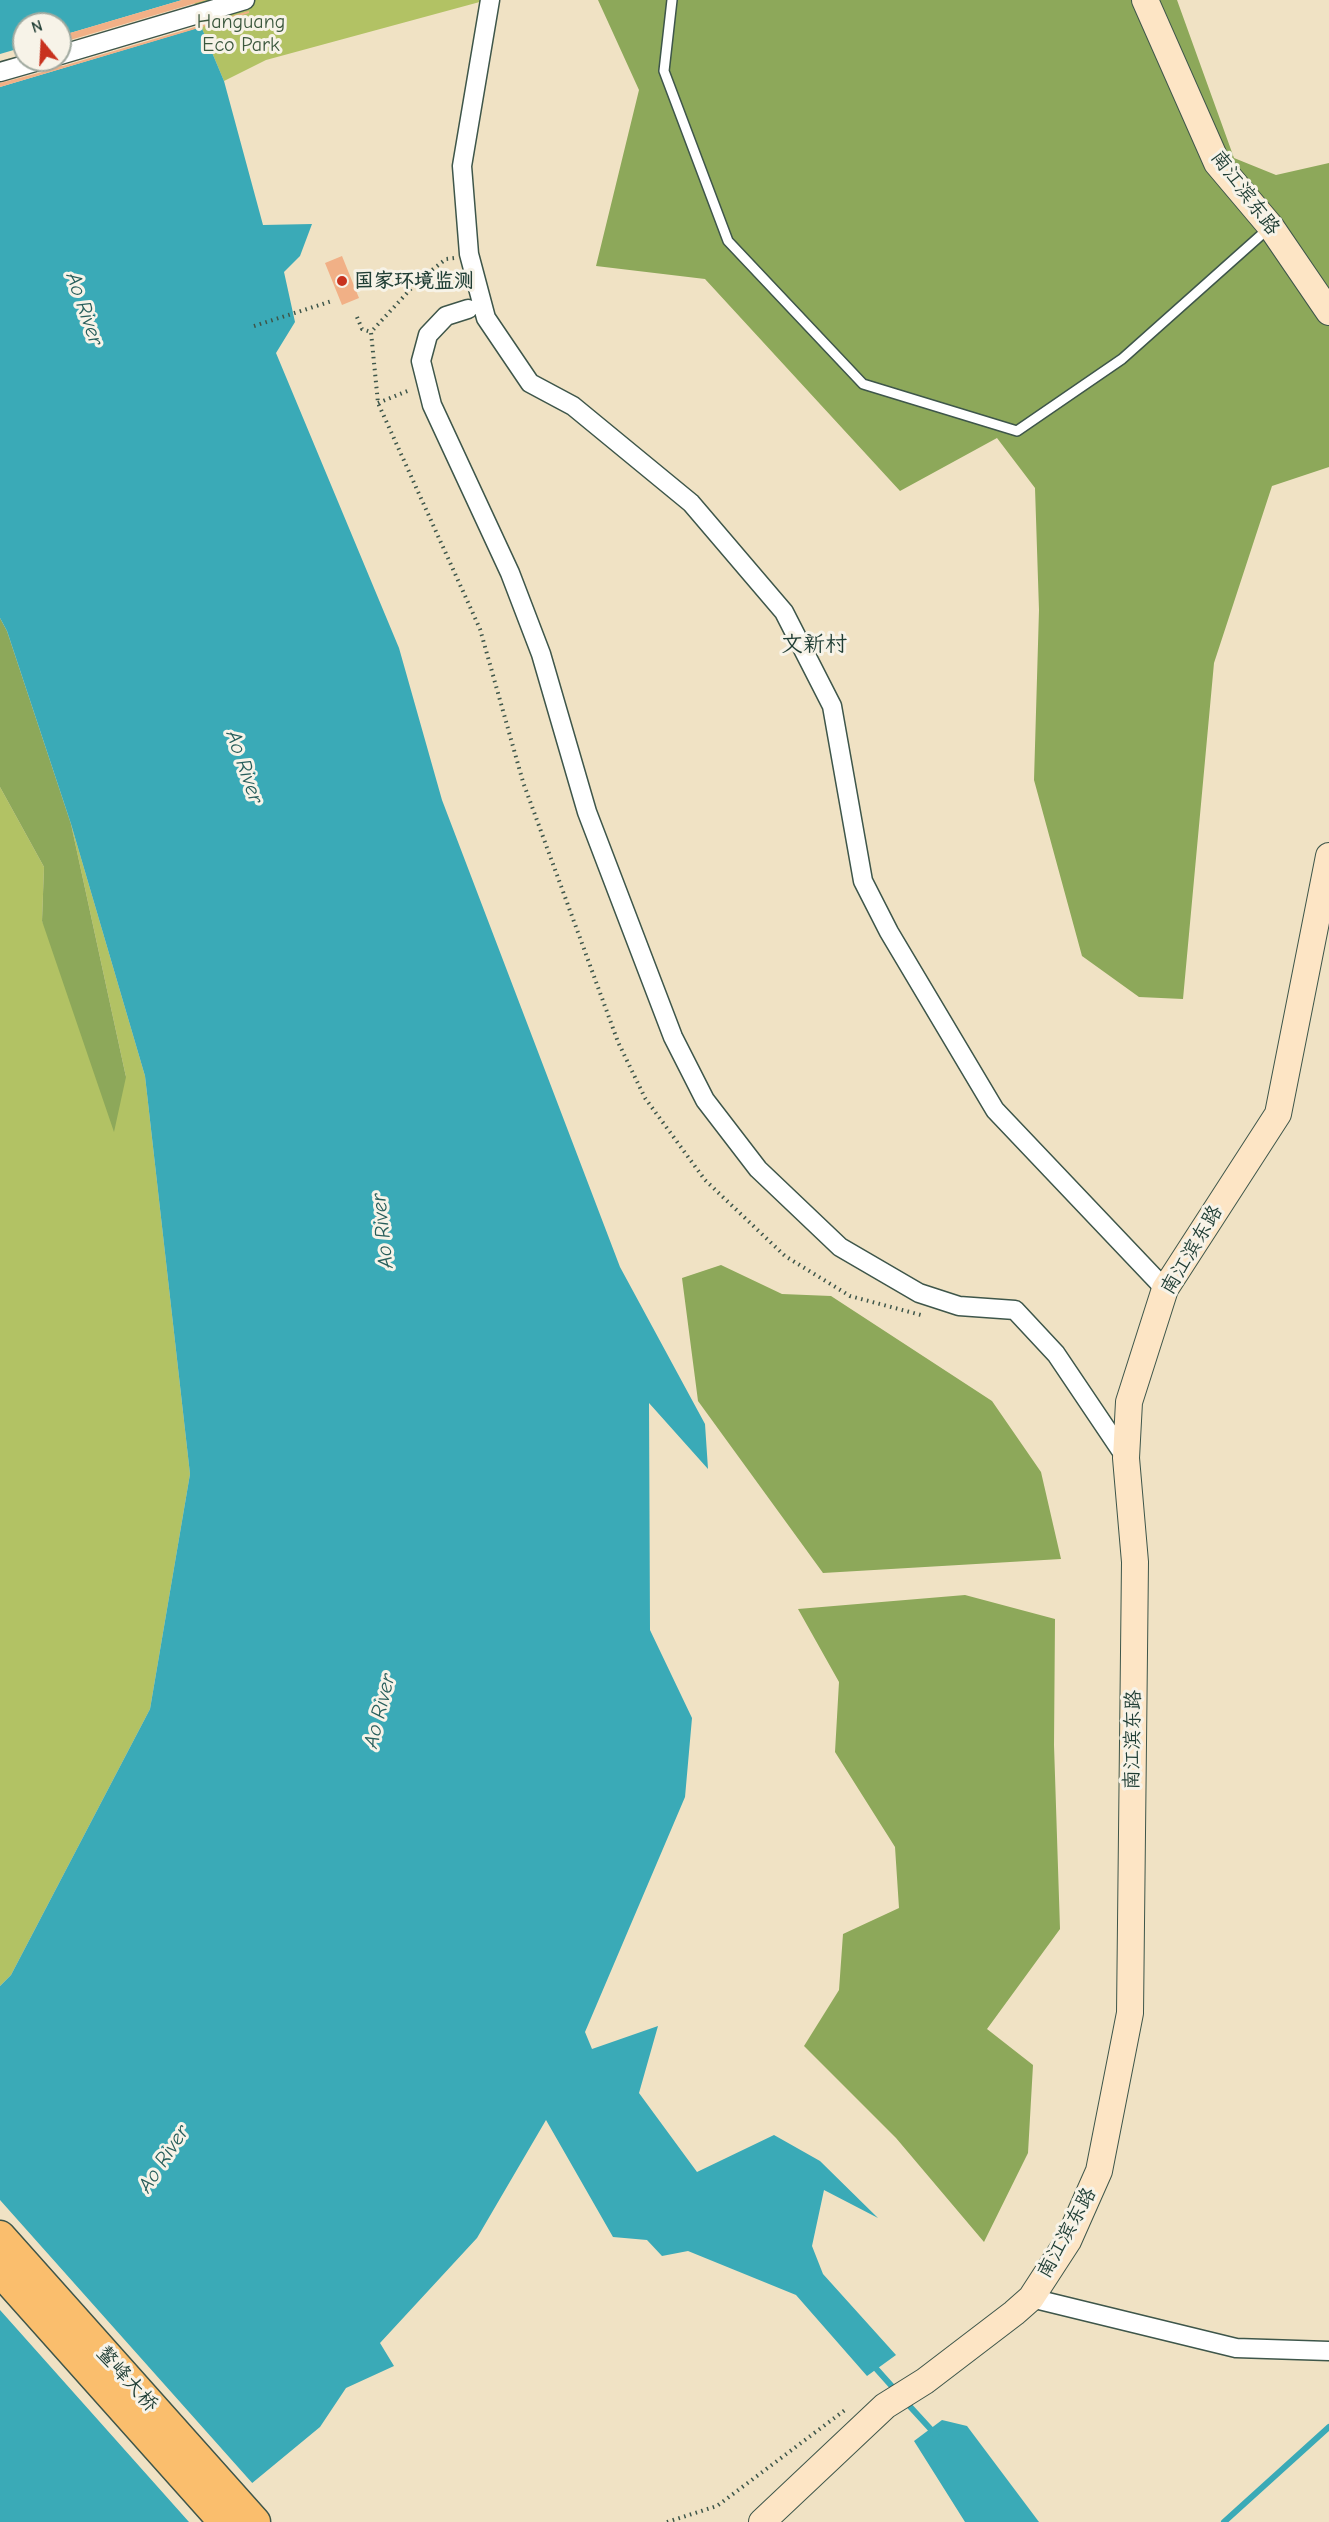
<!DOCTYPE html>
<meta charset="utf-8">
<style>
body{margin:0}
#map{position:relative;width:1329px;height:2522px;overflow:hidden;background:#f0e2c4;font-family:"Comic Neue",sans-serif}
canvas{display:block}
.north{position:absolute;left:12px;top:12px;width:60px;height:60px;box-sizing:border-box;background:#f7f3e8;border:2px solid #a1aaa0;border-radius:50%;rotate:342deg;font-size:16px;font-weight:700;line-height:24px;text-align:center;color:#1f3d34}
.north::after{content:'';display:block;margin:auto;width:21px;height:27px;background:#c8321e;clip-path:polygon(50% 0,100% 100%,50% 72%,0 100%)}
</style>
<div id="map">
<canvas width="1329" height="2522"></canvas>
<div class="north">N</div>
</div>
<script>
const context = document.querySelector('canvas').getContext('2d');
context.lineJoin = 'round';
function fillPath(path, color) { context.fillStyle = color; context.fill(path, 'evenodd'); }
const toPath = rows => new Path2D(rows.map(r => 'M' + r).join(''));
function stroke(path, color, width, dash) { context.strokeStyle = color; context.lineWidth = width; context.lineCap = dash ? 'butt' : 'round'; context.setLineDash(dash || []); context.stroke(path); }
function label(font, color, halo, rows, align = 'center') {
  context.font = font + ' "Comic Neue","LXGW WenKai TC",sans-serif'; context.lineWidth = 6; context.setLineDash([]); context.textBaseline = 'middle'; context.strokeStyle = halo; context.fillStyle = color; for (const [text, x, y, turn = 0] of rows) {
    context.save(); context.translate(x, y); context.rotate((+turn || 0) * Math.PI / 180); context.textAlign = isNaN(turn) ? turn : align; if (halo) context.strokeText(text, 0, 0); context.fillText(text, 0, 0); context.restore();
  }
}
fillPath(toPath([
 [190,0,487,0,266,60,224,81],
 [0,787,44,867,42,921,126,1077,71,824,145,1076,190,1474,150,1709,11,1975,0,1986]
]), '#b2c264');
fillPath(toPath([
 [598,0,1177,0,1234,158,1276,175,1329,163,1329,467,1272,486,1214,663,1183,999,1139,997,1082,956,1034,780,1039,610,1035,488,997,438,900,491,705,279,596,266,639,90],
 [0,618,7,631,71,824,126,1077,114,1132,42,921,44,867,0,787],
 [721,1265,782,1294,831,1296,992,1401,1041,1472,1061,1559,823,1573,698,1401,682,1278],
 [965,1595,1055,1619,1054,1745,1060,1929,987,2029,1033,2065,1028,2153,984,2242,896,2138,804,2046,839,1990,843,1934,899,1908,895,1847,835,1752,839,1682,798,1609]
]), '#8da85a');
fillPath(toPath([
 [0,0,190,0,224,81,263,225,312,224,300,256,284,272,295,322,276,353,399,648,442,800,620,1267,705,1424,708,1469,649,1403,650,1630,692,1718,685,1797,585,2032,592,2049,658,2026,639,2093,697,2172,774,2135,820,2161,878,2218,824,2190,812,2246,823,2274,896,2355,867,2376,796,2295,688,2251,662,2256,647,2240,613,2237,546,2120,477,2238,380,2343,394,2366,346,2388,320,2427,205,2522,0,2522,0,1986,11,1975,150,1709,190,1474,145,1076,71,824,7,631,0,618],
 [24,24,60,24,60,60,24,60],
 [942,2420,967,2426,1039,2522,965,2522,914,2441]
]), '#3aaab7');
fillPath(toPath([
 [182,0,193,0,204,26,0,87,0,54,24,47,24,60,60,60,60,36],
 [0,2200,254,2485,210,2522,189,2522,0,2310]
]), '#f0e2c4');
stroke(toPath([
 [872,2364,897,2392],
 [904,2400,936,2435],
 [1224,2522,1329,2427]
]), '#3aaab7', 6);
fillPath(toPath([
 [182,0,206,0,60,43,60,36],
 [249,11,249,13,0,87,0,83,46,71,53,63,63,66],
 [342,256,359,298,342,305,325,263]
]), '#f1b086');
const lane = toPath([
 [672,0,664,71,728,241,863,384,1017,431,1122,359,1269,228]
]);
const street = toPath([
 [490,0,462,166,469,254,486,318,530,383,573,406,691,503,784,612,832,706,863,881,889,932,995,1110,1165,1289],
 [60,55,245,0],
 [0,72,42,60],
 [468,309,446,316,428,335,421,361,432,405,510,573,541,654,587,812,673,1037,705,1100,758,1169,840,1247,919,1293,959,1306,1015,1310,1056,1354,1126,1458],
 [1031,2298,1236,2348,1329,2351]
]);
const secondary = toPath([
 [1145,0,1217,163,1271,227,1329,312],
 [762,2522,885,2406,925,2381,1014,2313,1031,2298,1068,2241,1099,2171,1130,2013,1135,1562,1126,1458,1129,1402,1165,1289,1278,1114,1329,856]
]);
const primary = toPath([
 [0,2236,255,2522],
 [0,2271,224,2522]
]);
stroke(lane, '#3e564a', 12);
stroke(street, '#3e564a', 21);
stroke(secondary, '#3e564a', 28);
stroke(primary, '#3e564a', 33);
stroke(toPath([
 [454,258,446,259,418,281,371,332,378,403,480,629,523,782,618,1042,645,1098,705,1180,785,1256,850,1296,921,1315],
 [357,317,362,329,371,332],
 [254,326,332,301],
 [378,403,410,390],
 [667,2522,717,2506,845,2410]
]), '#3e564a', 4, [1.5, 4.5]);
stroke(lane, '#fff', 9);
stroke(street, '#fff', 18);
stroke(secondary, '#fde5c5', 26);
stroke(primary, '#fabe6d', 30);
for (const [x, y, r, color] of [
 [342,281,6,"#c8321e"]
]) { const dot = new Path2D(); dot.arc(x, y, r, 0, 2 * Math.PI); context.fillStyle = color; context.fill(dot); stroke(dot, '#f7f3e8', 2); }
label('20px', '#3c583e', '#f7f3e8', [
 ["Hanguang",241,22],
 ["Eco Park",241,45]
]);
label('20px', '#1f3d34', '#f7f3e8', [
 ["南江滨东路",1245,193,53],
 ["南江滨东路",1192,1250,-59],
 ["南江滨东路",1133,1740,-89],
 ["南江滨东路",1067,2233,-61],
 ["鳌峰大桥",127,2379,48]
]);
label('bold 20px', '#1f3d34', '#f7f3e8', [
 ["国家环境监测",354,281]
], 'left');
label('italic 21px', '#275e5b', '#f7f3e8', [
 ["Ao River",84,309,71],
 ["Ao River",244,767,71],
 ["Ao River",383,1231,-96],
 ["Ao River",380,1711,-76],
 ["Ao River",164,2159,-57]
]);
label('22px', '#1f3d34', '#f7f3e8', [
 ["文新村",814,645]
]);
</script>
